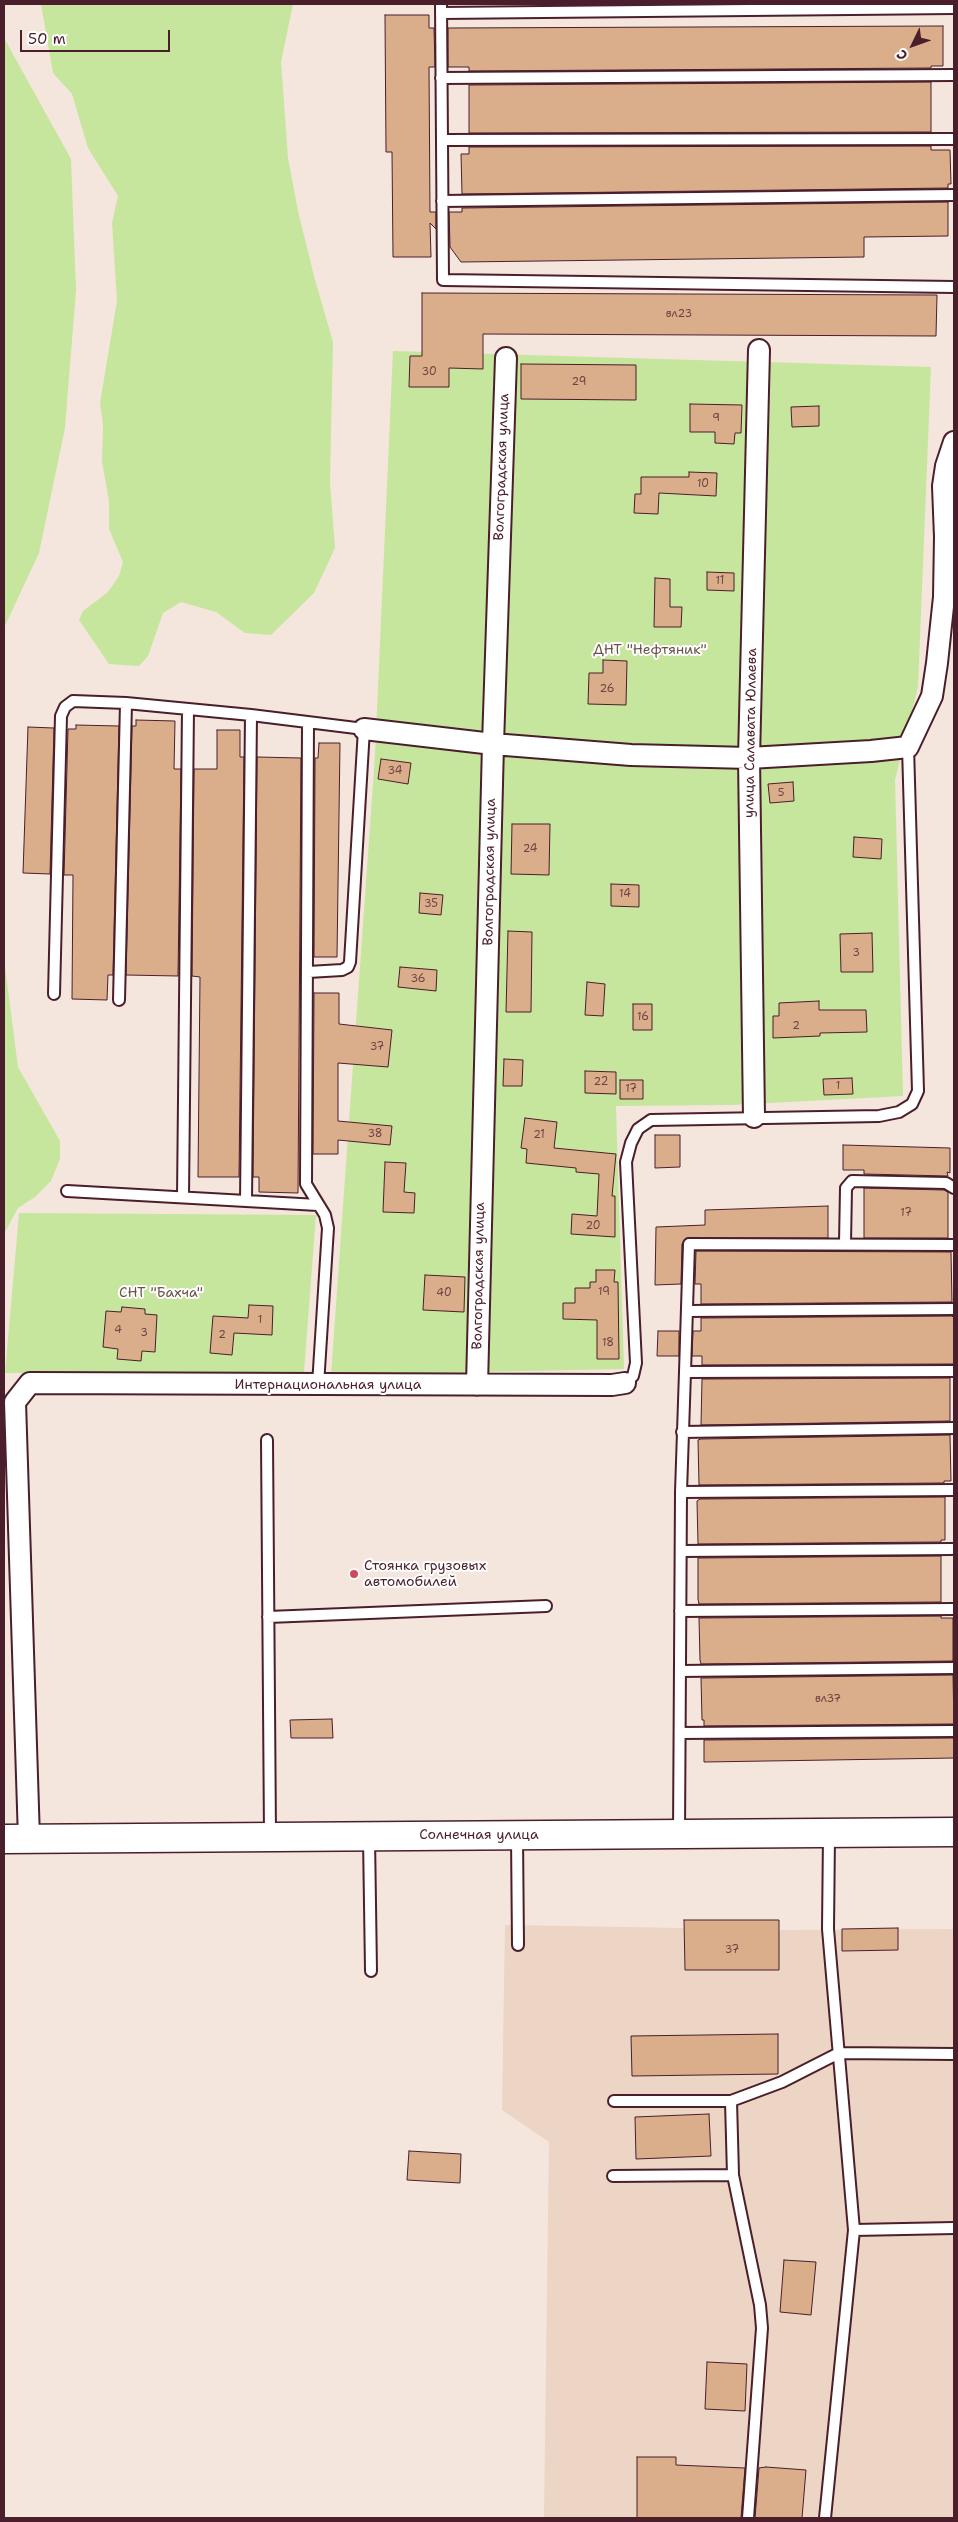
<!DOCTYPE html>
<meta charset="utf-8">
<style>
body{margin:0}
#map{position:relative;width:958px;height:2522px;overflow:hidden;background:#f4e6dc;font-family:"Shantell Sans",sans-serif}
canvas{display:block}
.frame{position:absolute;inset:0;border:5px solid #4a1f2b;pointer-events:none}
.north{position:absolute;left:888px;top:20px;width:50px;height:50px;-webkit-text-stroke:4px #fff;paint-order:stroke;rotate:228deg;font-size:14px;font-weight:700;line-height:20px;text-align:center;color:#4a1f2b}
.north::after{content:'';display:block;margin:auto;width:18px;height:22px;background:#4a1f2b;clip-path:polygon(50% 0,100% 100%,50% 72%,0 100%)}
.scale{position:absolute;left:20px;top:30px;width:150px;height:22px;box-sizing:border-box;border:2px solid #4a1f2b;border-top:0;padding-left:6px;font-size:15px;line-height:18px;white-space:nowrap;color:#4a1f2b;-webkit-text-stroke:4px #fff;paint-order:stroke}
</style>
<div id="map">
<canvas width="958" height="2522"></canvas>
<div class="frame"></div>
<div class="north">С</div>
<div class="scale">50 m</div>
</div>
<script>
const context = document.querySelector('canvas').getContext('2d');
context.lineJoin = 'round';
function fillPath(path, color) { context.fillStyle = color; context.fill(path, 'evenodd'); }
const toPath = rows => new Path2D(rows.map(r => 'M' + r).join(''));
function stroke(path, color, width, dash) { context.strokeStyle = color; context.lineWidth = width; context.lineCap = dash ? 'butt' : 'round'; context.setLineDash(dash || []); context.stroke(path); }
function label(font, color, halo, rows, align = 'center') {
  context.font = font + ' "Shantell Sans",sans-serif'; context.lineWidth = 4; context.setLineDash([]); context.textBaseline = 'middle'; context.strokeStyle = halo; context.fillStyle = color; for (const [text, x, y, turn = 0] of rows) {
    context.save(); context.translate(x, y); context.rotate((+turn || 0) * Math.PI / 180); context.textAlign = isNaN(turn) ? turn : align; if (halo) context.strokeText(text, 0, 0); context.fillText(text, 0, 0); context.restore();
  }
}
fillPath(toPath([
 [684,1920,779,1920,779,1930,954,1929,954,2518,544,2518,549,2142,502,2110,505,1925,684,1928]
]), '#ecd5c4');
fillPath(toPath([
 [41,4,293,4,281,62,288,158,298,211,314,276,333,342,330,482,335,548,314,593,271,635,245,633,216,612,181,602,163,613,148,656,139,666,109,664,79,620,83,611,108,592,119,576,123,562,109,529,109,501,102,462,103,425,100,403,117,301,112,223,118,196,88,148,72,94,53,73],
 [4,38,71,159,76,290,65,428,39,553,4,628],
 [393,351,931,367,918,687,895,780,903,1096,731,1105,616,1106,624,1369,331,1375,375,755],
 [4,959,18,1067,60,1141,60,1159,51,1181,35,1197,18,1208,4,1234],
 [19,1213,316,1215,304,1372,5,1373]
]), '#c6e69e');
const building = toPath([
 [385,15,429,15,429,28,434,28,435,67,429,67,430,212,436,212,436,229,430,223,431,257,393,257,392,152,386,152,385,15],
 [943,26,943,66,931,66,931,68,469,71,469,67,448,67,448,28,943,26],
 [931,82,931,132,469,133,469,85,931,82],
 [931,146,931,150,950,150,951,184,948,184,948,188,462,194,461,154,469,154,469,147,931,146],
 [948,202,948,236,864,237,864,257,461,262,450,247,449,212,462,212,462,208,948,202],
 [422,293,937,295,936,336,483,334,483,369,449,368,449,387,409,387,410,356,422,356,422,293],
 [521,364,636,365,636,400,521,399,521,364],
 [690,404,742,405,741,433,735,433,734,444,715,443,715,432,690,432,690,404],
 [819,406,819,426,792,427,791,407,819,406],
 [689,472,717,473,716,496,659,493,658,514,634,513,635,494,641,494,641,477,689,477,689,472],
 [707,572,734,573,734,591,707,590,707,572],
 [655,578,670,579,670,607,682,607,681,627,654,627,655,578],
 [603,660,627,661,626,705,588,704,589,673,603,673,603,660],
 [136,720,175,721,174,769,181,769,178,976,126,975,132,726,136,726,136,720],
 [76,725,119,726,113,975,108,975,107,1000,72,999,73,875,64,875,68,729,76,729,76,725],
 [28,727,54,728,50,874,23,873,28,727],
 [217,730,240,730,240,757,244,757,239,1177,198,1177,200,977,192,976,194,769,217,769,217,730],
 [319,743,340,743,337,957,314,957,315,758,318,758,319,743],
 [257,757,301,758,298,1193,259,1192,259,1177,253,1177,257,757],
 [381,759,411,763,408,784,378,779,381,759],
 [793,782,794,801,770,803,768,784,793,782],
 [512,824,550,824,549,875,511,874,512,824],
 [854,837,882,839,881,859,853,857,854,837],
 [611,884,639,885,639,907,611,906,611,884],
 [420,893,443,895,441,915,419,913,420,893],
 [508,931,532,932,531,1012,506,1012,508,931],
 [872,933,873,972,841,972,840,934,872,933],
 [400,967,437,970,436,991,398,987,400,967],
 [587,982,605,984,603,1016,585,1015,587,982],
 [314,993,339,993,339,1024,392,1030,388,1067,338,1063,338,1121,392,1126,390,1145,338,1140,338,1154,313,1154,314,993],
 [819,1001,819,1010,866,1010,867,1032,820,1033,820,1036,773,1038,773,1016,779,1016,779,1003,819,1001],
 [633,1004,652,1004,652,1030,633,1030,633,1004],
 [504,1059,523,1060,522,1086,503,1086,504,1059],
 [585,1071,616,1072,616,1094,585,1093,585,1071],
 [852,1078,853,1094,824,1095,823,1079,852,1078],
 [620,1080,643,1080,643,1099,620,1099,620,1080],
 [525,1118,557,1122,554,1148,616,1154,612,1196,615,1196,615,1237,571,1234,572,1214,597,1216,599,1174,576,1172,576,1168,526,1163,527,1149,521,1148,525,1118],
 [655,1135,680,1135,680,1167,655,1168,655,1135],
 [843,1145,950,1148,950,1173,947,1172,948,1176,864,1174,864,1170,843,1170,843,1145],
 [385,1162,406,1163,404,1192,415,1193,414,1213,383,1212,385,1162],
 [864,1188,944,1190,948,1192,948,1238,864,1238,864,1188],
 [828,1206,828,1238,686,1238,682,1244,681,1284,655,1285,656,1227,705,1225,705,1210,828,1206],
 [696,1251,951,1252,952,1302,701,1304,701,1284,695,1284,696,1251],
 [596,1270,615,1270,614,1282,618,1282,619,1359,597,1359,597,1320,563,1319,563,1303,575,1303,575,1288,590,1288,590,1282,596,1282,596,1270],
 [425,1275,465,1277,464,1312,423,1310,425,1275],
 [249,1305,273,1306,272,1335,234,1333,232,1355,210,1353,213,1316,248,1318,249,1305],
 [122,1307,145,1309,145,1314,157,1315,155,1352,142,1351,141,1361,117,1359,118,1349,103,1347,106,1311,121,1312,122,1307],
 [952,1316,954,1318,954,1364,702,1365,702,1356,692,1356,693,1331,701,1331,701,1318,952,1316],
 [658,1331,679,1331,679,1356,657,1356,658,1331],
 [950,1378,950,1421,701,1425,702,1379,950,1378],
 [950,1435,951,1481,944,1481,944,1483,699,1485,698,1440,701,1439,950,1435],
 [945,1497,945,1540,941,1540,941,1542,698,1544,697,1501,700,1499,945,1497],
 [941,1556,941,1602,699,1604,698,1599,698,1558,941,1556],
 [941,1616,941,1618,953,1618,953,1661,701,1664,700,1660,699,1618,941,1616],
 [953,1675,954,1724,704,1726,704,1720,702,1720,701,1678,953,1675],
 [332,1719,333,1738,291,1738,290,1720,332,1719],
 [954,1738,954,1758,704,1762,704,1740,954,1738],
 [684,1920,779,1920,779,1970,685,1970,684,1920],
 [898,1928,898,1950,842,1951,842,1929,898,1928],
 [778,2034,778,2074,632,2076,631,2036,778,2034],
 [709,2114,711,2156,636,2159,635,2117,709,2114],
 [409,2151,461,2154,460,2183,407,2180,409,2151],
 [784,2260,816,2262,811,2315,780,2312,784,2260],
 [707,2362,747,2364,745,2411,705,2409,707,2362],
 [637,2457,676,2457,676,2465,745,2468,741,2518,637,2518,637,2457],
 [766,2467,806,2470,802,2518,755,2518,759,2468,766,2467]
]);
fillPath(building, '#daad8b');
stroke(building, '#4a1f2b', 1);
const lane = toPath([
 [441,4,443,280,954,287],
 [441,13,954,8],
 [441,78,954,75],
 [442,140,954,139],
 [442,201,954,195],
 [308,722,306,1184,325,1215,328,1228,318,1385],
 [54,994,61,716,65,707,73,701,126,703,251,715,364,729,350,962,348,967,342,970,308,972],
 [119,1000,126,703],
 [67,1191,318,1205],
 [183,1197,188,709],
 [246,1201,251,715],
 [845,1243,846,1188,852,1181,946,1183,954,1188],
 [688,1311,954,1309],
 [685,1372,689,1244,954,1245],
 [625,1383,633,1376,636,1363,626,1162,631,1143,638,1129,651,1120,879,1116,899,1112,912,1104,918,1091,908,747],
 [682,1432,954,1428],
 [267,1440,270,1835],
 [681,1492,954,1490],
 [681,1551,952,1549],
 [680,1611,954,1609],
 [268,1617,546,1606],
 [680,1671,954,1668],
 [680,1733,954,1731],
 [679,1834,681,1492,685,1372,954,1371],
 [829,1835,828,1929,854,2230,954,2228],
 [517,1836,518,1945],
 [369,1837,371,1971],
 [614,2101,731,2101,782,2082,839,2053,954,2054],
 [731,2101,733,2175,760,2305,762,2328,748,2518],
 [613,2176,733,2175],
 [825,2518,854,2230]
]);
const street = toPath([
 [364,729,493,744,631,755,749,758,871,751,908,747,932,696,937,663,944,597,945,537,943,486,946,466,954,442],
 [754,1117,749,758,759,350],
 [477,1385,493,744,506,358],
 [29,1839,15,1402,30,1383,612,1385,625,1383]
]);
const secondary = toPath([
 [4,1839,954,1832]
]);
stroke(lane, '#4a1f2b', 14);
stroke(street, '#4a1f2b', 24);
stroke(secondary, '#4a1f2b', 31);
stroke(lane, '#fff', 10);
stroke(street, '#fff', 20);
stroke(secondary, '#fff', 28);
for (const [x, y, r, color] of [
 [354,1574,5,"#d1495b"]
]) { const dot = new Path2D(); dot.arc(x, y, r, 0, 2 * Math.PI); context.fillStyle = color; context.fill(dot); stroke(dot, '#fff', 2); }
label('11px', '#6e4243', null, [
 ["вл23",679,314],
 ["30",429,372],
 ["29",579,382],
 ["9",716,418],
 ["10",703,484],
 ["11",720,581],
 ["26",607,689],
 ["34",395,771],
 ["5",781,793],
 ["24",530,849],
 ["14",625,894],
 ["35",431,904],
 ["3",856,953],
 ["36",418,979],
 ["16",643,1017],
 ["2",796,1026],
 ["37",377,1047],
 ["22",601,1082],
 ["1",838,1086],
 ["17",631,1089],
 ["38",375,1134],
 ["21",539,1135],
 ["17",906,1213],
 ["20",593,1226],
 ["19",604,1292],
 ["40",444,1293],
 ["1",260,1320],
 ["4",118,1330],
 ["3",144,1333],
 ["2",222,1335],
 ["18",608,1343],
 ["вл37",828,1699],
 ["37",732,1950]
]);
label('14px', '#4a1f2b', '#fff', [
 ["Волгоградская улица",502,467,-88],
 ["улица Салавата Юлаева",751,733,-89],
 ["Волгоградская улица",490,872,-89],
 ["Волгоградская улица",479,1276,-89],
 ["Интернациональная улица",328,1385],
 ["Солнечная улица",479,1835]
]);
label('14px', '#695148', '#fff', [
 ["ДНТ \"Нефтяник\"",650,650],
 ["СНТ \"Бахча\"",161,1293]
]);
label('14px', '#4a1f2b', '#fff', [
 ["Стоянка грузовых",364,1566],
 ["автомобилей",364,1582]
], 'left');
</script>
